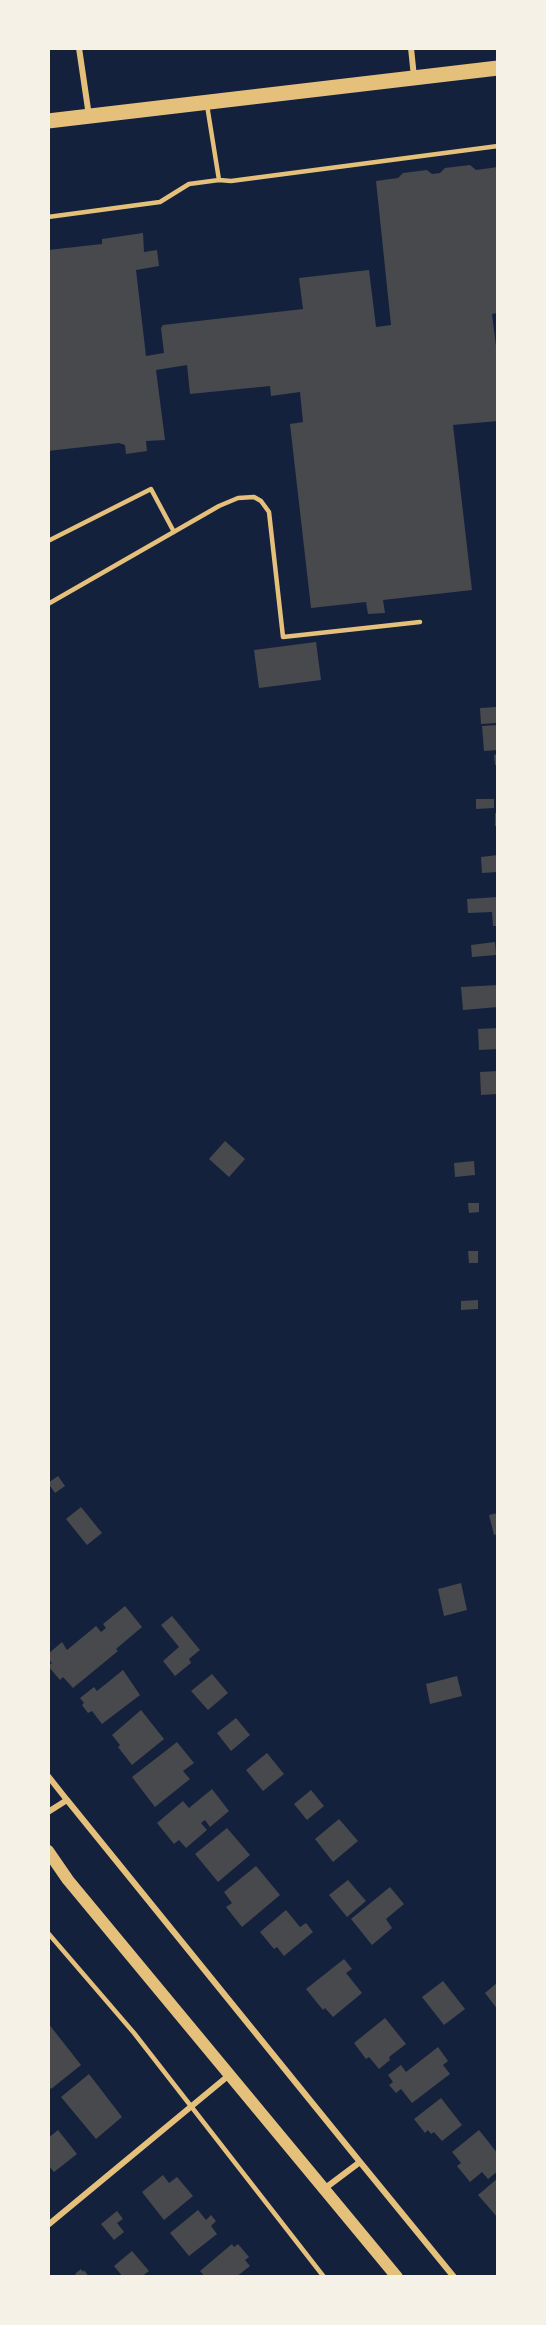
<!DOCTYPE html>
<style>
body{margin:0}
#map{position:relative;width:546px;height:2325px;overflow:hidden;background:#14213d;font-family:"Playfair Display",serif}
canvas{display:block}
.frame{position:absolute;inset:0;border:50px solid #f6f1e7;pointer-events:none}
</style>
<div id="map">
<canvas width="546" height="2325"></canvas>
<div class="frame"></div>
</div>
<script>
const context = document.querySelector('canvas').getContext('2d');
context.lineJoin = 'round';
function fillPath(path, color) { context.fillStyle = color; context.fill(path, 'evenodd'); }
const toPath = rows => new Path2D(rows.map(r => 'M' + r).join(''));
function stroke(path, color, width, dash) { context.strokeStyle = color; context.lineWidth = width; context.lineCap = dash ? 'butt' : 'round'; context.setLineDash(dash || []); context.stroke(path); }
fillPath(toPath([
 [470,165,476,170,498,167,498,313,492,314,498,362,498,421,453,425,472,590,383,600,385,613,368,614,366,602,311,608,290,424,303,422,300,392,271,396,270,386,190,394,187,365,156,370,165,440,146,441,147,451,126,454,125,445,119,443,48,451,48,250,102,244,102,239,143,233,144,252,157,250,159,266,136,270,146,356,164,353,161,328,163,325,303,309,299,278,369,270,376,327,391,325,376,181,398,178,403,173,427,170,432,174,440,173,445,168],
 [316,642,321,680,259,688,254,650],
 [496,707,497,723,481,724,480,708],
 [498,725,498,750,484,751,482,726],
 [498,754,498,765,495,765,494,755],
 [476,799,494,799,494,808,476,809],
 [495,813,498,813,498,826,495,826],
 [498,855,498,872,482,873,481,857],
 [498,897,498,926,493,926,492,912,468,913,467,899],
 [495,942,496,955,472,957,471,945],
 [498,985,498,1007,463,1010,461,987],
 [498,1028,498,1049,479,1050,478,1029],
 [498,1071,498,1094,481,1095,480,1072],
 [225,1141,245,1159,229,1177,209,1159],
 [474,1161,475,1175,455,1177,454,1163],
 [468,1203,479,1203,479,1212,469,1213],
 [468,1251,478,1251,478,1263,469,1263],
 [478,1300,478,1309,461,1310,461,1301],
 [58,1476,65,1486,55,1493,48,1483],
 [81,1507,102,1533,87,1545,66,1519],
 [498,1513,498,1534,494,1535,489,1515],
 [461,1583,467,1610,444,1616,438,1589],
 [125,1606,142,1627,116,1649,118,1651,73,1688,63,1677,60,1680,48,1666,52,1663,48,1659,48,1654,62,1642,67,1650,96,1626,101,1632,106,1628,103,1624],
 [172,1616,200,1650,189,1659,191,1663,175,1676,163,1661,179,1647,161,1625],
 [123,1670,140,1695,102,1724,92,1711,88,1713,82,1705,84,1703,80,1698,94,1687,97,1691],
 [212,1674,228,1693,208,1710,191,1691],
 [457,1676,462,1696,430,1704,426,1684],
 [141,1710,164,1739,132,1765,118,1747,120,1745,112,1735],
 [236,1718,250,1735,231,1751,217,1733],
 [177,1742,194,1763,183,1771,190,1779,155,1807,132,1777],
 [267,1753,284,1774,263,1791,246,1770],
 [212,1789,229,1811,210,1827,205,1820,201,1823,207,1830,186,1848,179,1840,174,1844,157,1823,183,1801,189,1808],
 [311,1790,324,1806,307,1820,294,1804],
 [339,1819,358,1841,333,1862,315,1839],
 [227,1828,250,1855,218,1882,195,1854],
 [256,1866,280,1895,242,1927,226,1907,232,1903,224,1892],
 [348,1880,366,1901,347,1917,329,1895],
 [390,1887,404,1904,386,1919,392,1928,372,1945,351,1919],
 [286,1910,300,1927,306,1923,313,1932,284,1956,277,1947,274,1949,260,1932],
 [344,1959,352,1969,346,1973,362,1993,333,2017,325,2008,323,2010,306,1989],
 [443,1981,465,2009,444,2025,422,1997],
 [498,1982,498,2010,485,1993],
 [385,2018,406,2044,389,2057,390,2060,379,2069,369,2057,366,2059,354,2043],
 [48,2023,81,2065,51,2089,48,2085],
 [438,2047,448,2061,443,2065,450,2074,412,2103,401,2089,396,2093,389,2085,393,2082,388,2075,401,2065,406,2072],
 [89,2074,122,2117,96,2139,61,2097],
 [441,2098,462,2125,442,2141,434,2132,431,2134,428,2130,425,2133,414,2119],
 [58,2130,77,2154,54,2172,48,2165,48,2138],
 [479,2130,498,2154,498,2171,488,2179,482,2172,470,2182,457,2166,461,2163,452,2152],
 [163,2175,169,2183,177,2177,193,2196,164,2220,142,2192],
 [498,2178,498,2218,478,2195],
 [198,2210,206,2220,211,2215,216,2221,211,2226,217,2234,189,2256,170,2233],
 [117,2211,123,2219,117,2223,124,2232,114,2240,101,2224],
 [232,2244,234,2247,238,2244,249,2257,245,2260,250,2266,236,2277,205,2277,200,2271],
 [132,2251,149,2271,141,2277,123,2277,114,2266],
 [81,2269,83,2272,84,2270,89,2277,78,2277,75,2274]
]), '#48494c');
stroke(toPath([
 [207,105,219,180],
 [48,217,160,202,189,184,219,180,231,181,498,146],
 [48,541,151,489,174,532],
 [48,604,219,506,238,498,254,497,261,501,269,512,283,637,420,622],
 [48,1933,134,2033,324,2277]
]), '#e5c07b', 4.5);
stroke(toPath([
 [79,48,89,116],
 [411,48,414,77],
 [48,1776,67,1800,48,1812],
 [67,1800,360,2162,324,2189],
 [360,2162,454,2277],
 [48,2225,228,2076]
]), '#e5c07b', 6);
stroke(toPath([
 [48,1851,68,1880,397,2277]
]), '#e5c07b', 12);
stroke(toPath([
 [48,121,498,68]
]), '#e5c07b', 15);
</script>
